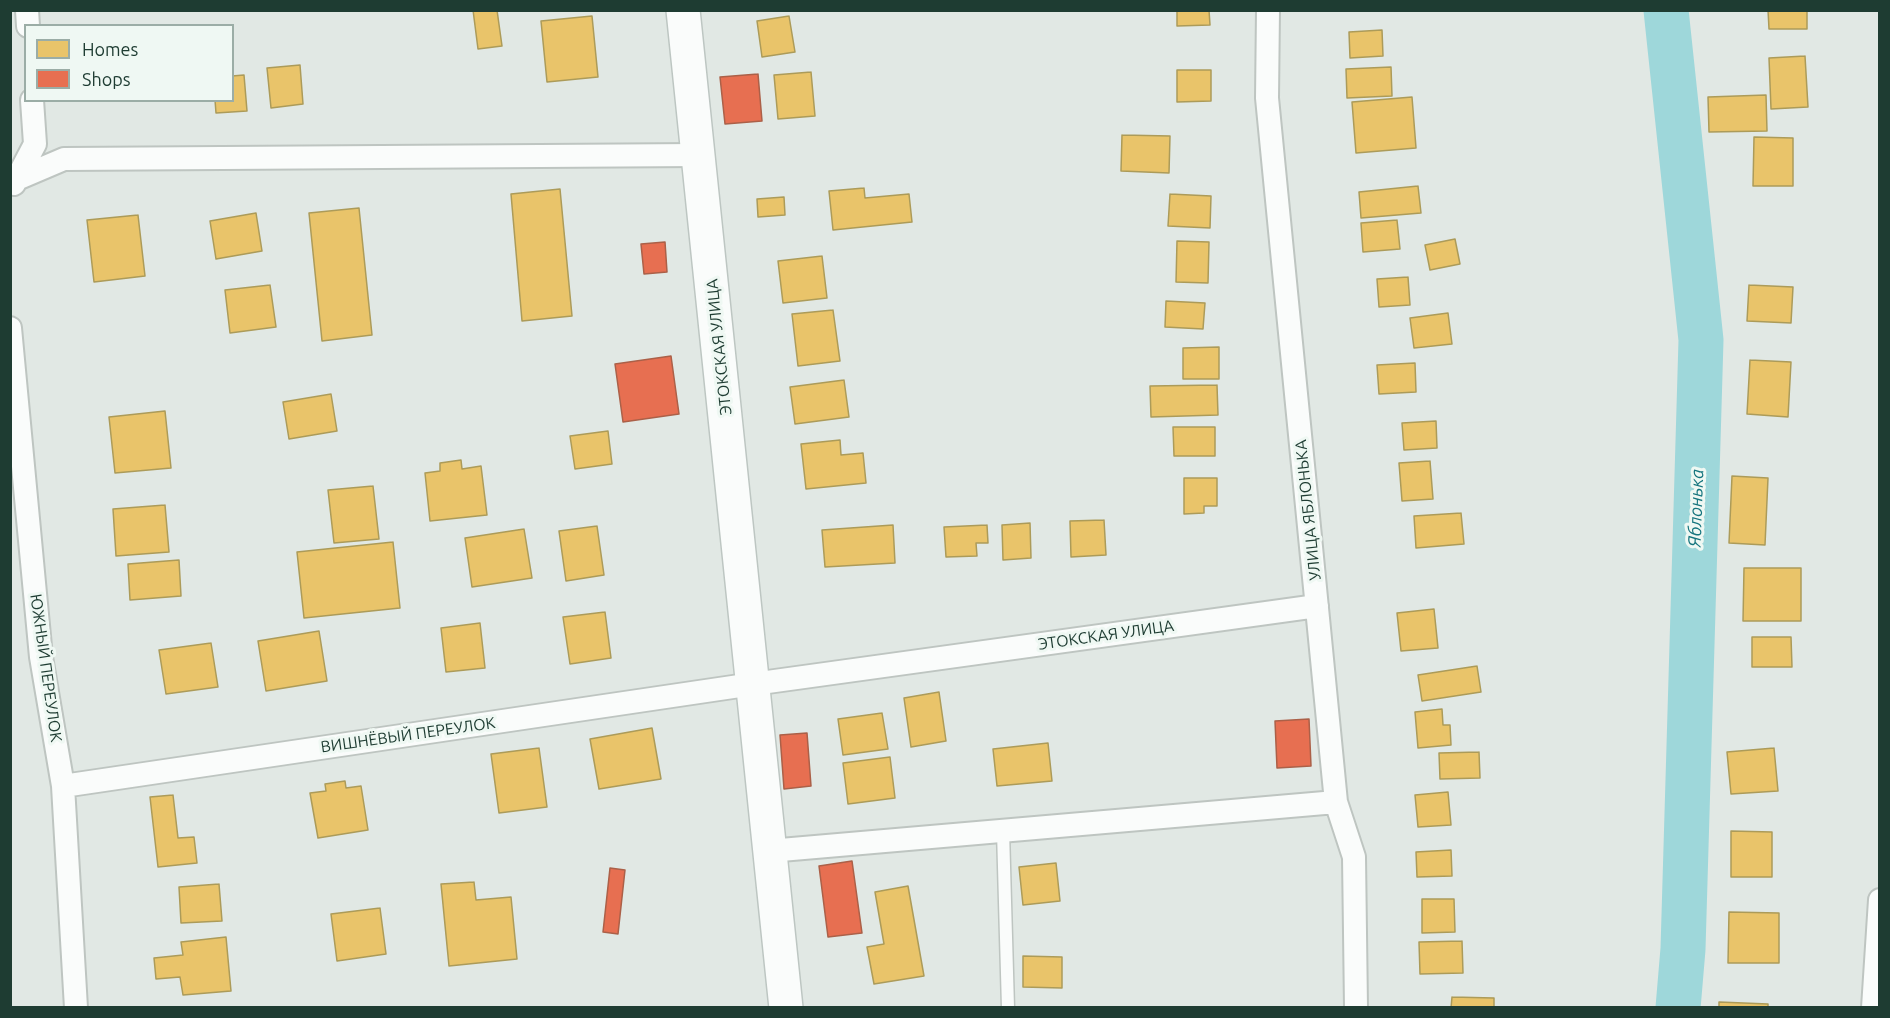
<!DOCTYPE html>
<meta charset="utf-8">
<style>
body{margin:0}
#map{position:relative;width:1890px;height:1018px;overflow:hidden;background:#e1e8e4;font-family:Ubuntu,sans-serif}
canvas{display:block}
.frame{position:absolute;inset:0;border:12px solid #1e3c32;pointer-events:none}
.legend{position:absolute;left:24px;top:24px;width:210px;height:78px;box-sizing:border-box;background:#eff8f3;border:2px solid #9bada6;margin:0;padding:8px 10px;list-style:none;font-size:18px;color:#1e3c32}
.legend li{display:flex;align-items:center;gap:12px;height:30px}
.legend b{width:30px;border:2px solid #9bada6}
</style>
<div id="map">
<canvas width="1890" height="1018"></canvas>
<div class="frame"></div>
<ul class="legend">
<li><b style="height:16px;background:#e9c46a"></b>Homes</li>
<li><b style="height:16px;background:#e76f51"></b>Shops</li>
</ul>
</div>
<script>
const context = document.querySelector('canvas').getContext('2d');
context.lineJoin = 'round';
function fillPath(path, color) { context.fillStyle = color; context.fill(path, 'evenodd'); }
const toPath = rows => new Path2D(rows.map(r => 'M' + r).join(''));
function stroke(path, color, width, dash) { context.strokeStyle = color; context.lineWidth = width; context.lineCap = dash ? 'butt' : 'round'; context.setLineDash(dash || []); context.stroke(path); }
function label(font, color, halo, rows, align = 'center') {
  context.font = font + ' Ubuntu,sans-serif'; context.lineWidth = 6; context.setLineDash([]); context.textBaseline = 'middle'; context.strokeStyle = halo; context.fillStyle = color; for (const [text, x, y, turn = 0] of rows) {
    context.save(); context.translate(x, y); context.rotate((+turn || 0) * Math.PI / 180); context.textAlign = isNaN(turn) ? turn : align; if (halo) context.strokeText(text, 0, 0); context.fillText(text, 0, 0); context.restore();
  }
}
const homes = toPath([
 [473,10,497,10,502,46,478,49,473,10],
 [1177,10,1209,10,1210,25,1177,26,1177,10],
 [1768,10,1807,10,1807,29,1769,29,1768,10],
 [592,16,598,77,547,82,541,21,592,16],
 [789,16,795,52,762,57,757,21,789,16],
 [1382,30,1383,56,1350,58,1349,32,1382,30],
 [1805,56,1808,107,1771,109,1769,58,1805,56],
 [300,65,303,104,271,108,267,68,300,65],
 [1391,67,1392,96,1347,98,1346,69,1391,67],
 [1177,70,1211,70,1211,101,1177,102,1177,70],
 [811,72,815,116,778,119,774,75,811,72],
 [244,75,247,111,216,113,215,100,232,100,232,76,244,75],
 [1766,95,1767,131,1709,132,1708,97,1766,95],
 [1412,97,1416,148,1356,153,1352,102,1412,97],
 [1122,135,1170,136,1169,173,1121,171,1122,135],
 [1754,137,1793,138,1793,186,1753,186,1754,137],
 [1418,186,1421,213,1361,218,1359,192,1418,186],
 [864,188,865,198,909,194,912,222,833,230,829,191,864,188],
 [560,189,572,316,522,321,511,194,560,189],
 [1170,194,1211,196,1210,228,1168,226,1170,194],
 [784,197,785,215,758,217,757,199,784,197],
 [359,208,372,335,322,341,309,213,359,208],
 [256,213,262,251,216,259,210,221,256,213],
 [138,215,145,276,94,282,87,220,138,215],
 [1397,220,1400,249,1363,252,1361,223,1397,220],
 [1455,239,1460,264,1430,270,1425,245,1455,239],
 [1177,241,1209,242,1208,283,1176,282,1177,241],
 [822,256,827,298,783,303,778,261,822,256],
 [1408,277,1410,305,1379,307,1377,279,1408,277],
 [270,285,276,327,230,333,225,290,270,285],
 [1749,285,1793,287,1791,323,1747,321,1749,285],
 [1166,301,1205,303,1203,329,1165,327,1166,301],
 [833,310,840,361,798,366,792,314,833,310],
 [1448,313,1452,344,1414,348,1410,318,1448,313],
 [1219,347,1219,379,1183,379,1183,348,1219,347],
 [1750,360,1791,362,1788,417,1747,414,1750,360],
 [1415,363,1416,392,1379,394,1377,365,1415,363],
 [844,380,849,417,795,424,790,387,844,380],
 [1217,385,1218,415,1151,417,1150,386,1217,385],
 [331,394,337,431,289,439,283,402,331,394],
 [165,411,171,468,115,473,109,417,165,411],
 [1436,421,1437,448,1404,450,1402,423,1436,421],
 [1173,427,1215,427,1215,456,1174,456,1173,427],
 [608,431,612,464,575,469,570,436,608,431],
 [840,440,841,455,863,453,866,483,806,489,801,444,840,440],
 [461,460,462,469,481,466,487,515,430,521,425,473,440,471,440,463,461,460],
 [1430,461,1433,499,1402,501,1399,463,1430,461],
 [1732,476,1768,478,1765,545,1729,543,1732,476],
 [1184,478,1217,478,1217,506,1204,506,1204,513,1184,514,1184,478],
 [373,486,379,539,334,543,328,490,373,486],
 [165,505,169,552,116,556,113,509,165,505],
 [1461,513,1464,544,1416,548,1414,516,1461,513],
 [1104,520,1106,555,1071,557,1070,521,1104,520],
 [1030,523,1031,558,1003,560,1002,525,1030,523],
 [893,525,895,563,825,567,822,530,893,525],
 [987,525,988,543,976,543,977,556,946,557,944,527,987,525],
 [597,526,604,575,566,581,559,531,597,526],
 [524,529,532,578,472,587,465,538,524,529],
 [393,542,400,608,304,618,297,552,393,542],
 [179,560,181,596,130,600,128,564,179,560],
 [1744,568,1801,568,1801,621,1743,621,1744,568],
 [1434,609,1438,648,1401,651,1397,613,1434,609],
 [605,612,611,658,570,664,563,617,605,612],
 [480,623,485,668,446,672,441,628,480,623],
 [319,631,327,681,266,691,258,641,319,631],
 [1752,637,1791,637,1792,667,1752,667,1752,637],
 [211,643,218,687,166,694,159,650,211,643],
 [1477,666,1481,692,1422,701,1418,675,1477,666],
 [939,692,946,741,911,747,904,698,939,692],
 [1442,709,1443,725,1450,725,1451,745,1418,748,1415,712,1442,709],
 [882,713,888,749,843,755,838,719,882,713],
 [652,728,661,779,599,789,590,739,652,728],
 [1048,743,1052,781,997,786,993,749,1048,743],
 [539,748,547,807,499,813,491,754,539,748],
 [1774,748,1778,791,1731,794,1727,752,1774,748],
 [1479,752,1480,778,1440,779,1439,753,1479,752],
 [890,757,895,798,848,804,843,763,890,757],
 [345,781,346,788,361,786,368,830,318,838,310,793,326,791,325,784,345,781],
 [1448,792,1451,825,1418,827,1415,795,1448,792],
 [173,795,178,838,194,837,197,863,158,867,150,797,173,795],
 [1731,831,1772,832,1772,877,1731,877,1731,831],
 [1451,850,1452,876,1417,877,1416,852,1451,850],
 [1056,863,1060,901,1023,905,1019,867,1056,863],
 [474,882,476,900,511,897,517,959,449,966,441,884,474,882],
 [219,884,222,921,181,923,179,887,219,884],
 [908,886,924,976,874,984,867,947,884,944,875,892,908,886],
 [1422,899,1454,899,1455,932,1422,933,1422,899],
 [380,908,386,954,337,961,331,914,380,908],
 [1729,912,1779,913,1779,963,1728,963,1729,912],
 [226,937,231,991,183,995,180,977,156,979,154,958,183,955,181,942,226,937],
 [1462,941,1463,973,1420,974,1419,942,1462,941],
 [1023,956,1062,957,1062,988,1023,987,1023,956],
 [1452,997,1494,998,1494,1008,1451,1008,1452,997],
 [1719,1002,1768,1004,1768,1008,1719,1008,1719,1002]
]);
fillPath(homes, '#e9c46a');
stroke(homes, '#ac9b59', 1.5);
const shops = toPath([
 [758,74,762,121,725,124,720,77,758,74],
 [665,242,667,272,644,274,641,244,665,242],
 [671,356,679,414,623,422,615,364,671,356],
 [1309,719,1311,766,1277,768,1275,721,1309,719],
 [807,733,811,786,784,789,780,735,807,733],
 [852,861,862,933,828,937,819,866,852,861],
 [610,868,625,870,618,934,603,932,610,868]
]);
fillPath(shops, '#e76f51');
stroke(shops, '#ab6048', 1.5);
stroke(toPath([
 [1666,10,1701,340,1683,949,1678,1008]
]), '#9ed7da', 45);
const service = toPath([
 [1003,831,1008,1008]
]);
const minor = toPath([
 [27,10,28,26],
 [1268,10,1267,98,1336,802,1354,857,1356,1008],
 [10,182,64,159,699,155],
 [14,184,35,144,32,100],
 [10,328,41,657,63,786,76,1008],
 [63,786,753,684,1317,606],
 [769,851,1336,802],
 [1873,1008,1880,900]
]);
const secondary = toPath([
 [683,10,786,1008]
]);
stroke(service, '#bec5c1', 15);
stroke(minor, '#bec5c1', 26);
stroke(secondary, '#bdc6c2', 36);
stroke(service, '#fafcfb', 12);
stroke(minor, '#fafcfb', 22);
stroke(secondary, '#fafcfb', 33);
label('16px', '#1e3c32', '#eff8f3', [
 ["ЭТОКСКАЯ УЛИЦА",719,347,-96],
 ["УЛИЦА ЯБЛОНЬКА",1308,510,-96],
 ["ЭТОКСКАЯ УЛИЦА",1106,635,-8],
 ["ЮЖНЫЙ ПЕРЕУЛОК",46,668,82],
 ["ВИШНЁВЫЙ ПЕРЕУЛОК",408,735,-8]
]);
label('italic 18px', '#14747d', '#eff8f3', [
 ["Яблонька",1696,508,-88]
]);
</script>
